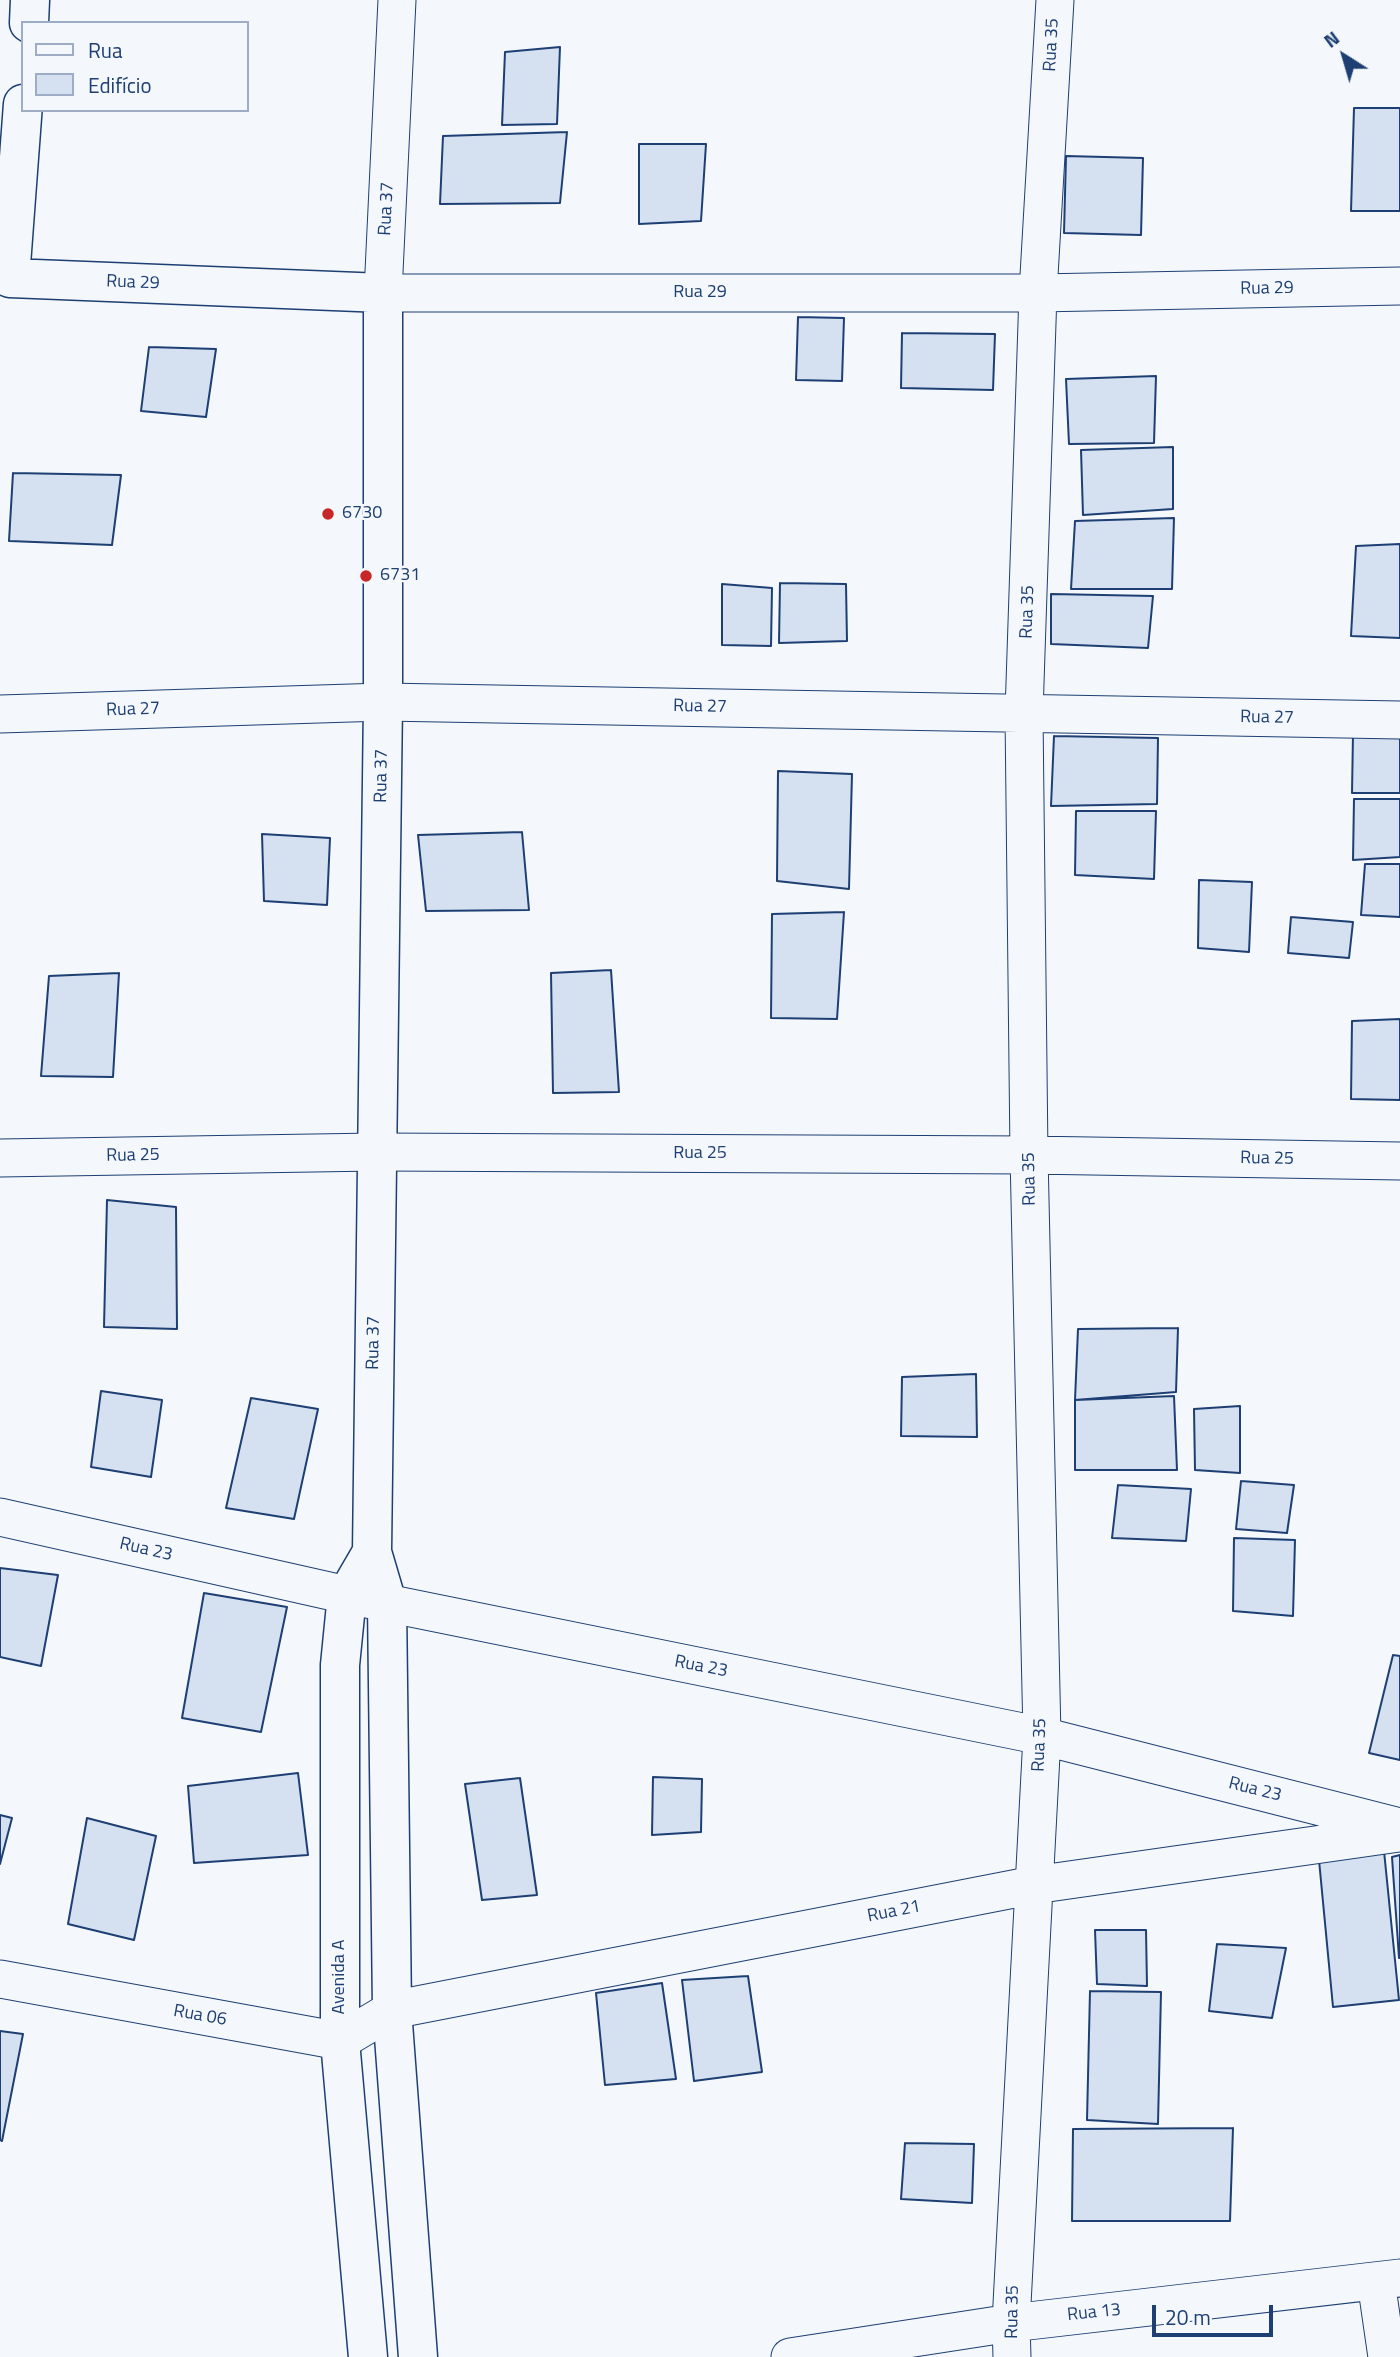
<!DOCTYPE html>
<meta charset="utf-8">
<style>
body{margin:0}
#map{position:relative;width:1400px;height:2357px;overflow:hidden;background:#f4f7fb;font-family:"Titillium Web",sans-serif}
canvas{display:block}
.legend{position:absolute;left:21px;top:21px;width:228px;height:91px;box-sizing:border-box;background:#f4f7fb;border:2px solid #9eadc5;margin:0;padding:9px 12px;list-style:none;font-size:21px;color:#1d3f73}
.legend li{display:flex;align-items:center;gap:14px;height:35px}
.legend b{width:35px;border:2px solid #9eadc5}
.north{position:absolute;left:1309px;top:21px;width:70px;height:70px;-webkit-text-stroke:5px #f4f7fb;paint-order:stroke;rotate:323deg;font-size:19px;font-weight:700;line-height:28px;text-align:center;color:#1d3f73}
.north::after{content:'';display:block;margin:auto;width:24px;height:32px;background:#1d3f73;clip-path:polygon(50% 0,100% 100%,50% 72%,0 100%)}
.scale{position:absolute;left:1152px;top:2305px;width:121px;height:32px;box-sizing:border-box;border:4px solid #1d3f73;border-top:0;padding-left:9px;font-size:21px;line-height:24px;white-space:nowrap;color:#1d3f73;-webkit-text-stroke:5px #f4f7fb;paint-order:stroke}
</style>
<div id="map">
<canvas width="1400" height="2357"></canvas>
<ul class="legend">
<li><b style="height:9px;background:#f4f7fb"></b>Rua</li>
<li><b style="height:19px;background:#d5e0f0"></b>Edifício</li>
</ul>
<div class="north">N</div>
<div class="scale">20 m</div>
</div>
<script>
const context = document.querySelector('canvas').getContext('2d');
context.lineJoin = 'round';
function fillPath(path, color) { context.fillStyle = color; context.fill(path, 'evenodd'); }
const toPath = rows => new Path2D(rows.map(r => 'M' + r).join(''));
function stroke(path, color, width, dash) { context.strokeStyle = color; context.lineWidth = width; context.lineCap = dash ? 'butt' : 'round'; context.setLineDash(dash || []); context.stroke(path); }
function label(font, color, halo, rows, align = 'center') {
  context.font = font + ' "Titillium Web",sans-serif'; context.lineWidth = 5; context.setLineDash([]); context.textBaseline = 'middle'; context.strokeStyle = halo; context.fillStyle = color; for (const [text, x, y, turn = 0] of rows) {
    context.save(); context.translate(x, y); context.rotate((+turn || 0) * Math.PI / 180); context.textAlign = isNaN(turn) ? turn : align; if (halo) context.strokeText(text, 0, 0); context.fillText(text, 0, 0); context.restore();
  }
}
const building = toPath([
 [560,47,557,124,502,125,505,52,560,47],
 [1354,108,1400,108,1400,211,1351,211,1354,108],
 [567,132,560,203,440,204,443,136,567,132],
 [639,144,706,144,701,221,639,224,639,144],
 [1066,156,1143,158,1141,235,1064,233,1066,156],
 [798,317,844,318,842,381,796,380,798,317],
 [902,333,995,334,993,390,901,388,902,333],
 [149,347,216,349,206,417,141,411,149,347],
 [1156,376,1154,443,1069,444,1066,379,1156,376],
 [1173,447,1173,509,1083,515,1081,450,1173,447],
 [13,473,121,475,112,545,9,541,13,473],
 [1174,518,1172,589,1071,589,1075,521,1174,518],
 [1400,544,1400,638,1351,636,1356,546,1400,544],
 [780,583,846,584,847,641,779,643,780,583],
 [722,584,772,588,771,646,722,645,722,584],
 [1051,594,1153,596,1148,648,1051,644,1051,594],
 [1353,734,1400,735,1400,793,1352,793,1353,734],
 [1054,736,1158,738,1157,804,1051,806,1054,736],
 [778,771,852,774,849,889,777,881,778,771],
 [1354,799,1400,799,1400,857,1353,860,1354,799],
 [1076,811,1156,811,1154,879,1075,875,1076,811],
 [522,832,529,910,426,911,418,835,522,832],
 [262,834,330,838,327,905,264,901,262,834],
 [1365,864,1400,864,1400,917,1361,915,1365,864],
 [1199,880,1252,882,1249,952,1198,948,1199,880],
 [844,912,837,1019,771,1018,772,914,844,912],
 [1291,917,1353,922,1349,958,1288,953,1291,917],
 [611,970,619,1092,553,1093,551,973,611,970],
 [119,973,113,1077,41,1076,49,976,119,973],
 [1400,1019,1400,1100,1351,1099,1352,1021,1400,1019],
 [107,1200,176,1207,177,1329,104,1327,107,1200],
 [1178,1328,1176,1392,1075,1400,1078,1329,1178,1328],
 [976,1374,977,1437,901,1436,902,1377,976,1374],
 [101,1391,162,1400,151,1477,91,1467,101,1391],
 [1174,1396,1177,1470,1075,1470,1075,1400,1174,1396],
 [251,1398,318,1409,294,1519,226,1508,251,1398],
 [1240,1406,1240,1473,1195,1470,1194,1409,1240,1406],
 [1241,1481,1294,1485,1287,1533,1236,1529,1241,1481],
 [1118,1485,1191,1489,1186,1541,1112,1538,1118,1485],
 [1234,1538,1295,1540,1293,1616,1233,1611,1234,1538],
 [0,1568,58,1575,41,1666,0,1657,0,1568],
 [204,1593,287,1607,261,1732,182,1718,204,1593],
 [1393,1655,1400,1656,1400,1760,1369,1753,1393,1655],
 [298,1773,308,1855,194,1863,188,1786,298,1773],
 [653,1777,702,1779,701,1832,652,1835,653,1777],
 [520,1778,537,1895,482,1900,465,1784,520,1778],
 [0,1815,12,1818,0,1864,0,1815],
 [87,1818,156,1836,134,1940,68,1924,87,1818],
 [1384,1851,1399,2000,1333,2007,1319,1860,1384,1851],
 [1400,1855,1400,1958,1399,1958,1392,1857,1400,1855],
 [1095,1930,1146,1930,1147,1986,1097,1984,1095,1930],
 [1217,1944,1286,1948,1272,2018,1209,2011,1217,1944],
 [748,1976,762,2072,694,2081,682,1980,748,1976],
 [662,1983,676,2079,605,2085,596,1993,662,1983],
 [1090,1991,1161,1992,1158,2124,1087,2120,1090,1991],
 [0,2031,23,2034,2,2141,0,2140,0,2031],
 [1233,2128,1230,2221,1072,2221,1073,2129,1233,2128],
 [905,2143,974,2144,972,2203,901,2199,905,2143]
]);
fillPath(building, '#d5e0f0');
stroke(building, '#1d3f73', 2);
const minor = toPath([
 [397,0,383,293,1038,293,1400,286],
 [0,714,383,702,1400,720],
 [0,1158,376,1152,1029,1155,1400,1161],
 [0,1517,347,1595,1042,1736,1400,1827],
 [0,1979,340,2041,392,2010,1034,1885,1399,1833],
 [1376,2281,1387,2357],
 [790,2357,1011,2323,1400,2278],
 [1012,2357,1011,2323,1042,1736,1029,1155,1024,713,1038,293,1055,0]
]);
const tertiary = toPath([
 [29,23,30,0],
 [23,104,10,278,383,293,383,702,372,1552,387,1603,392,2010,418,2357],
 [368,2357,340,2041,340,1665,347,1595,372,1552]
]);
stroke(minor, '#1d3f73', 39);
stroke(tertiary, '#1d3f73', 41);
stroke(minor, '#f4f7fb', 37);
stroke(tertiary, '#f4f7fb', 38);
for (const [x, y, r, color] of [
 [328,514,7,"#c62828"],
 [366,576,7,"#c62828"]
]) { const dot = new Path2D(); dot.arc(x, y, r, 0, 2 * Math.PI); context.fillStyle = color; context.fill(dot); stroke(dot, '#f4f7fb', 2.5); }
label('18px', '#1d3f73', '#f4f7fb', [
 ["Rua 35",1052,45,-87],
 ["Rua 37",387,209,-87],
 ["Rua 29",133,283,2],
 ["Rua 29",1267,289,-1],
 ["Rua 29",700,293],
 ["Rua 35",1028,612,-88],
 ["Rua 27",700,707,1],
 ["Rua 27",133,710,-2],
 ["Rua 27",1267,718,1],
 ["Rua 37",382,776,-89],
 ["Rua 25",700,1154],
 ["Rua 25",133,1156,-1],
 ["Rua 25",1267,1159,1],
 ["Rua 35",1030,1179,-91],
 ["Rua 37",374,1343,-89],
 ["Rua 23",146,1550,13],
 ["Rua 23",701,1667,11],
 ["Rua 35",1040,1745,-88],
 ["Rua 23",1255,1790,14],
 ["Rua 21",894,1912,-11],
 ["Avenida A",340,1977,-90],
 ["Rua 06",200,2016,10],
 ["Rua 35",1013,2312,-89],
 ["Rua 13",1094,2313,-6]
]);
label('18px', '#1d3f73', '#f4f7fb', [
 ["6730",342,514],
 ["6731",380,576]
], 'left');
</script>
